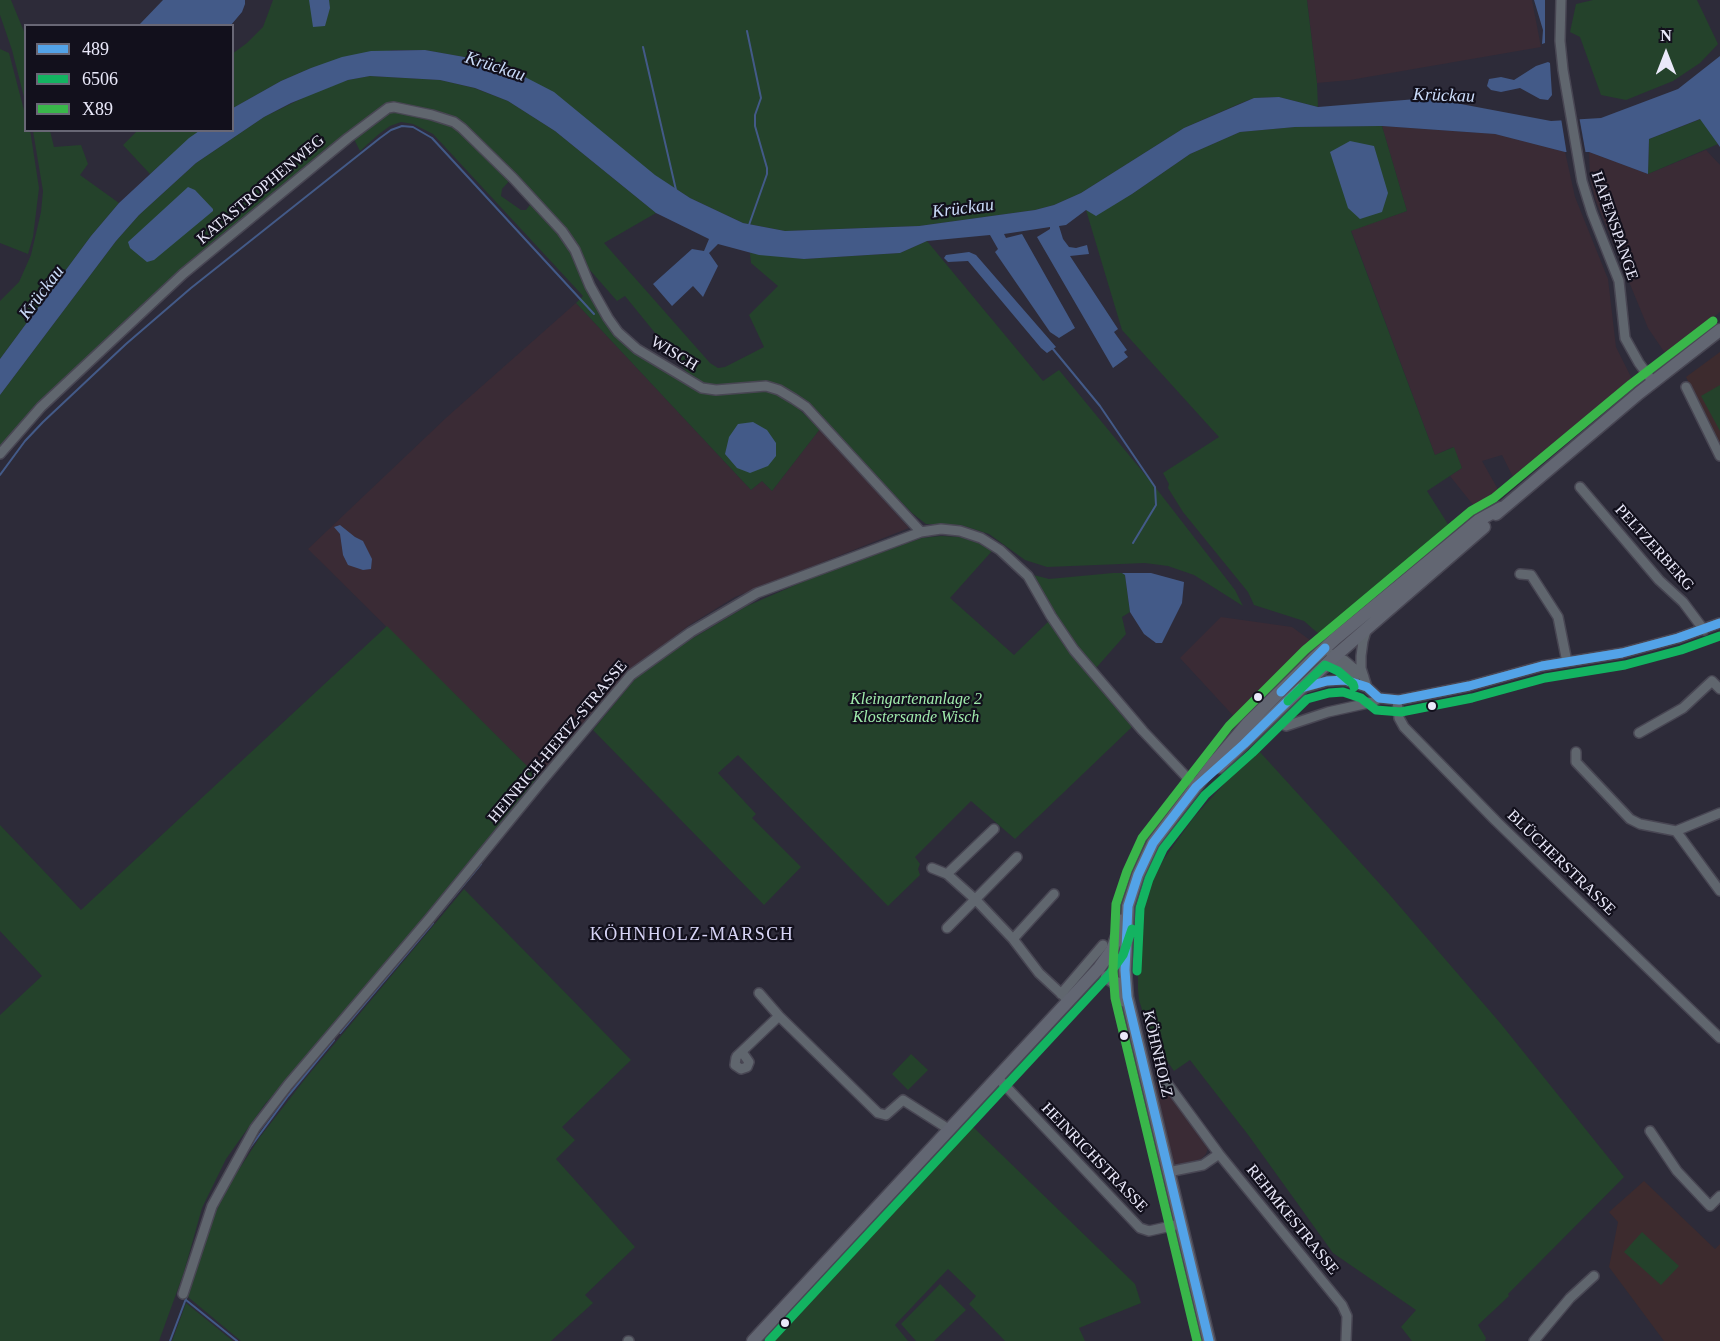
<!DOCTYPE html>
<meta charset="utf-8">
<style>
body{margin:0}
#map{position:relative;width:1720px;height:1341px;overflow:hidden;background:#2d2b39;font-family:Georgia,serif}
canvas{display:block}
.legend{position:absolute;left:24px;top:24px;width:210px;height:108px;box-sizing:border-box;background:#12101c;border:2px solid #686775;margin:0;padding:8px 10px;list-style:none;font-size:18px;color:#eae9fa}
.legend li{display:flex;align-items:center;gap:12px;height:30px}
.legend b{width:30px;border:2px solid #686775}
.north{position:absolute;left:1636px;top:24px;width:60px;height:60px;-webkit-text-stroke:4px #12101c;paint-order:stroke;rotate:0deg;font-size:16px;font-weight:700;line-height:24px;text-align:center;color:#eae9fa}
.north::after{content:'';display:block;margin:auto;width:21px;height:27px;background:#eae9fa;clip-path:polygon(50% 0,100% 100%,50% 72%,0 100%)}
</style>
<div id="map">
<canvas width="1720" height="1341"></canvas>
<ul class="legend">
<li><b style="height:8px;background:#53a3e8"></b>489</li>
<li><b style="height:8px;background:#13b361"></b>6506</li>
<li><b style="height:8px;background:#39b64a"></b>X89</li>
</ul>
<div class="north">N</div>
</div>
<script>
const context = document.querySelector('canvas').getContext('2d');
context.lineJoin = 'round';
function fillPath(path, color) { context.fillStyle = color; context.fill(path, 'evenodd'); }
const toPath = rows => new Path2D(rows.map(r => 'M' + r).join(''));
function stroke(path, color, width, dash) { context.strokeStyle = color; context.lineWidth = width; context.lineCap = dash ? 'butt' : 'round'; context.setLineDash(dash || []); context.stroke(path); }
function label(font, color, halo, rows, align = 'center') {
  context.font = font + ' Georgia,serif'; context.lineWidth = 4.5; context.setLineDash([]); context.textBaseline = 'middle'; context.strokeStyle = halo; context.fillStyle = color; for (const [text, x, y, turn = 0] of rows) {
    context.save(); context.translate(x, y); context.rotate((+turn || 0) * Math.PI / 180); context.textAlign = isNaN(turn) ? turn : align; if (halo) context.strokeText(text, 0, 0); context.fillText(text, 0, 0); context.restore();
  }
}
fillPath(toPath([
 [1307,0,1532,0,1541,47,1350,80,1317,83],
 [1382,126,1495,134,1565,152,1575,197,1608,279,1616,347,1631,377,1631,384,1515,481,1502,455,1482,461,1500,493,1478,511,1450,476,1462,468,1453,447,1435,455,1351,230,1407,211],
 [1706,150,1720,165,1720,312,1667,356,1648,328,1595,199,1590,178,1589,152,1648,174],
 [576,303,751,490,762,481,772,491,820,429,909,528,735,597,688,626,629,672,538,777,308,549,447,417],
 [1221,617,1292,627,1314,643,1303,656,1239,722,1180,658],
 [1161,1079,1209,1145,1206,1154,1201,1159,1174,1166,1155,1083]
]), '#3a2b35');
fillPath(toPath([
 [1720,352,1720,447,1686,377],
 [1644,1181,1715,1249,1720,1244,1720,1341,1664,1341,1609,1267,1618,1222,1609,1212]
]), '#3d2b2e');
fillPath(toPath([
 [0,0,11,0,25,34,25,101,12,50,0,15],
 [273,0,1307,0,1317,83,1318,107,1279,97,1254,98,1241,103,1184,128,1081,193,1054,205,1035,210,919,226,785,231,743,223,690,198,470,58,425,50,393,50,311,68,281,81,233,108,232,54,247,43,263,27],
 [1593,0,1697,0,1718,44,1700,63,1673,81,1626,100,1601,95,1580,37,1570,32,1576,4],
 [0,49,9,53,25,114,26,130,30,131,31,136,39,188,33,237,28,254,0,243],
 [370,76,440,80,474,88,508,101,555,131,656,213,604,243,710,363,718,368,725,367,764,347,749,315,778,286,751,263,750,253,804,259,900,253,927,241,1043,381,1059,370,1152,483,1235,590,1243,606,1194,575,1168,566,1145,563,1047,567,1025,560,989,534,961,525,926,524,912,513,806,403,766,382,712,386,690,376,625,296,617,301,463,125,394,104,348,135,39,404,0,448,0,395,116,241,139,215,196,163,264,117,317,91,348,80],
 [392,111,441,120,462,131,511,179,502,189,501,196,521,210,526,210,532,202,548,218,573,252,587,288,635,352,693,388,717,394,766,390,786,397,820,429,772,491,762,481,751,490,576,303,583,296,433,134,413,124,401,122,390,126,379,134,360,151,353,137],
 [1701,119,1718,144,1648,174,1649,139],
 [1382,126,1407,211,1351,231,1435,455,1454,447,1462,468,1427,491,1451,529,1321,636,1304,621,1254,605,1248,592,1183,512,1168,488,1169,484,1163,473,1219,437,1122,330,1086,210,1096,215,1132,194,1190,154,1240,132,1295,127],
 [33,131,50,131,54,147,81,145,88,164,80,175,119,203,91,236,0,359,0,301,19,282,31,255,41,212,43,191],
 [137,131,199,131,150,174,123,145],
 [1720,385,1720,431,1701,396],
 [941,536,959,537,978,543,992,551,950,598,1014,655,1049,621,1068,650,1132,727,1015,839,971,801,915,857,920,864,918,869,920,875,888,906,738,755,718,773,756,814,752,818,801,867,764,905,593,730,635,679,663,656,747,606,823,573,922,538],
 [1026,573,1049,579,1113,573,1122,573,1125,575,1130,612,1122,617,1126,634,1096,668,1076,647],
 [387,626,538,777,334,1027,265,1104,226,1159,202,1208,184,1272,159,1341,0,1341,0,1015,42,976,0,931,0,825,81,910],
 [1259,751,1389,894,1501,1024,1624,1177,1508,1294,1509,1296,1478,1325,1486,1338,1485,1341,1412,1341,1401,1327,1416,1310,1333,1253,1249,1136,1190,1060,1174,1071,1151,1038,1147,1019,1144,1016,1139,1000,1138,989,1138,939,1142,913,1150,884,1164,859,1194,817,1235,772],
 [464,889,631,1060,562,1127,575,1140,556,1159,635,1247,585,1295,593,1303,551,1341,241,1341,188,1297,210,1224,230,1183,260,1137,305,1079],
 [911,1054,928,1070,908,1090,892,1074],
 [969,1123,1135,1284,1141,1303,1079,1328,1085,1341,1005,1341,969,1304,976,1296,948,1269,895,1325,908,1341,766,1341,843,1258,883,1218],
 [1642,1232,1679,1266,1661,1285,1624,1252],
 [940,1284,966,1310,934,1341,916,1341,901,1324],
 [186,1303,233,1341,172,1341]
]), '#24422b');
fillPath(toPath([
 [163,0,245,0,245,4,242,12,231,25,139,25],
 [309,0,329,0,330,8,325,26,313,27],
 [1534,0,1545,0,1545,43,1542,44,1543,30],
 [425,50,470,58,525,77,554,92,655,175,690,198,743,223,785,231,919,226,1035,210,1054,205,1081,193,1184,128,1254,98,1279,97,1318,107,1429,98,1551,121,1601,118,1678,89,1720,56,1720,147,1700,119,1649,139,1648,174,1589,152,1565,152,1495,134,1382,126,1295,127,1240,132,1190,154,1132,194,1096,216,1086,210,1066,225,1059,226,1063,239,1069,247,1076,248,1087,245,1089,254,1070,256,1118,329,1114,332,1127,350,1124,352,1128,357,1113,368,1037,237,1050,229,1050,227,1004,234,1006,238,1022,234,1075,328,1059,338,1050,332,995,252,998,249,990,235,927,241,900,253,804,259,759,255,718,244,709,253,718,266,703,297,693,286,672,306,653,284,692,249,704,251,709,239,656,213,555,131,508,101,475,88,440,80,370,76,348,80,291,103,264,117,196,163,139,215,116,241,0,395,0,359,91,236,119,203,189,138,199,131,232,130,233,108,281,81,311,68,342,57,371,51],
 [1548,62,1550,63,1552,95,1548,100,1540,99,1520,88,1501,92,1491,90,1487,86,1489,79,1501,77,1514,80,1536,66],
 [1350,141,1374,146,1388,193,1382,212,1360,219,1348,208,1330,152],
 [188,187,195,190,213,209,213,211,154,260,147,262,130,248,128,242],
 [969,252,976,255,1056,347,1047,353,1041,348,968,261,948,262,944,258,946,255],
 [753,422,767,430,776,443,776,456,768,466,750,473,737,468,725,454,729,437,738,424],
 [340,525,355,537,363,541,372,559,371,569,363,570,348,565,343,555,340,534,334,527],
 [1122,573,1151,573,1184,582,1182,603,1162,643,1156,643,1144,634,1130,612,1125,575]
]), '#435a88');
fillPath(toPath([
 [1579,116,1586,155,1567,155,1561,118]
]), '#2d2b39');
stroke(toPath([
 [747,31,761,98,755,115,755,126,767,168,767,174,749,225],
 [643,47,676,190],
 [1053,349,1100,406,1155,487,1156,505,1133,543],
 [0,475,25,441,43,422,126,344,191,288,380,138,391,130,402,126,413,127,432,138,594,314],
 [437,917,481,864],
 [340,1033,433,923],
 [246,1153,288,1096,334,1040],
 [186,1300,237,1341],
 [170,1341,187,1296]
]), '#435a88', 2);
const minor = toPath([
 [1561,0,1560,41,1563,70,1582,181,1592,213,1619,281,1625,338,1639,363,1653,382],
 [1686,387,1720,456],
 [0,454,41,407,183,274,348,138,388,108,394,107,432,115,454,122,462,128,513,178,562,231,575,250,590,286,608,318,618,332,637,349,702,388,716,390,766,386,779,390,794,399,806,407,921,532],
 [1580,487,1659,580,1683,602,1704,630],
 [1520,574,1531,575,1558,617,1567,662],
 [1331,654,1338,666,1355,681],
 [1334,657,1344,660,1364,677],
 [1367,687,1361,668,1361,656,1363,641,1367,628],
 [1303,688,1327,681,1345,680,1367,687,1379,698,1399,700,1469,686,1542,666,1622,653,1678,638,1720,623],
 [1397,700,1399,718,1404,727,1496,821,1720,1038],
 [1286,726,1328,712,1373,702,1379,698],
 [1639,733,1683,708,1712,681,1720,689],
 [1576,752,1576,762,1630,819,1640,824,1676,831,1720,813],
 [1676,831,1720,891],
 [932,868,947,874,976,900,1013,939,1039,973,1069,1001],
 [947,874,994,829],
 [947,928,1017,857],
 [1013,939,1054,894],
 [759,993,779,1016,878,1113,886,1115,903,1100,950,1130],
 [1061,994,1103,945],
 [742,1052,749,1062,747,1067,741,1069,735,1065,736,1058,737,1056,779,1016],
 [998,1078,1140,1228,1149,1231,1180,1224],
 [1164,1079,1219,1154,1342,1305,1347,1316,1346,1341],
 [1650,1131,1677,1171,1710,1206,1720,1196],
 [1168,1172,1203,1165,1219,1154],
 [183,1294,212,1206,255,1128,288,1085,430,918,542,781,631,675,691,632,757,593,921,532,941,529,960,531,981,538,1000,550,1028,576,1051,616,1074,650,1143,731,1196,787],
 [628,1341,629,1341],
 [1534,1341,1570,1298,1594,1276]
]);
const major = toPath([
 [1496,514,1639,393,1720,330],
 [1219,767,1334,657,1484,527],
 [1107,977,1116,983,1125,1001],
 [753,1341,1099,968,1112,950,1123,920],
 [1209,1341,1127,997,1125,970,1128,906,1138,875,1153,843,1213,764,1248,723,1313,659,1336,638,1479,520,1501,508]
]);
stroke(minor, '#484653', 12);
stroke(major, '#484653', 15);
stroke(minor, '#60666e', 9);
stroke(major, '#626672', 12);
stroke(toPath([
 [1281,692,1325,648],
 [1209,1341,1127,997,1125,970,1128,906,1138,875,1153,843,1196,787,1244,744,1301,688,1327,681,1345,680,1367,687,1379,698,1399,700,1469,686,1542,666,1622,653,1678,638,1720,623]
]), '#53a3e8', 9);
stroke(toPath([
 [1288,701,1325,665,1338,671,1353,684,1354,687],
 [1137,971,1140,908,1149,879,1163,849,1205,795,1252,753,1307,699,1329,693,1343,692,1361,698,1376,710,1401,712,1472,698,1545,678,1625,665,1681,650,1720,636],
 [769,1341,1108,976,1123,955,1132,929]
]), '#13b361', 9);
stroke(toPath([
 [1197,1341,1115,998,1113,969,1116,904,1127,871,1142,838,1229,726,1305,650,1471,511,1494,498,1631,384,1713,321]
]), '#39b64a', 9);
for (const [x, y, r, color] of [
 [1258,697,5,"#eae9fa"],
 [1432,706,5,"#eae9fa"],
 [1124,1036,5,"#eae9fa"],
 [785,1323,5,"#eae9fa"]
]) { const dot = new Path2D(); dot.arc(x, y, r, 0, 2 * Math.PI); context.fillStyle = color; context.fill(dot); stroke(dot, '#12101c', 2); }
label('16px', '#eae9fa', '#12101c', [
 ["KATASTROPHENWEG",261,190,-40],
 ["HAFENSPANGE",1614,226,71],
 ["WISCH",674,354,31],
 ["PELTZERBERG",1654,548,48],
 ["HEINRICH-HERTZ-STRASSE",558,742,-50],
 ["BLÜCHERSTRASSE",1561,863,44],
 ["KÖHNHOLZ",1157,1054,77],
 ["HEINRICHSTRASSE",1094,1158,46],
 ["REHMKESTRASSE",1292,1220,51]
]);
label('italic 16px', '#a0ebac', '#12101c', [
 ["Kleingartenanlage 2",916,700],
 ["Klostersande Wisch",916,718]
]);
label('italic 18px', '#cadbf9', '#12101c', [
 ["Krückau",495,67,18],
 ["Krückau",1444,96,2],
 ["Krückau",963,209,-7],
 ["Krückau",42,293,-53]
]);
context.letterSpacing = '1.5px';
label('18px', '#d8d5f7', '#12101c', [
 ["KÖHNHOLZ-MARSCH",692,935]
]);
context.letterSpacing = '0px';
</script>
